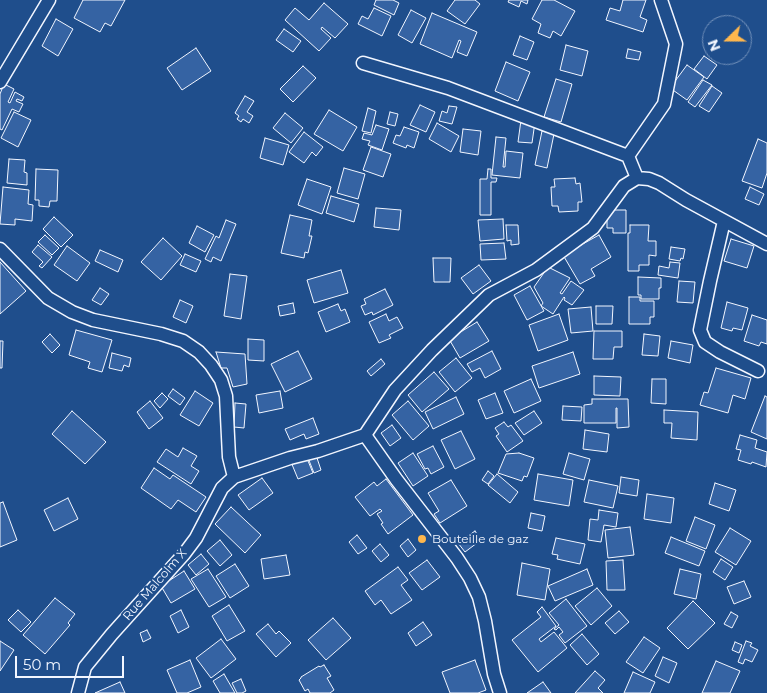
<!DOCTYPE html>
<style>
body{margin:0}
#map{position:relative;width:767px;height:693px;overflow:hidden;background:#1f4e8c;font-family:Montserrat,sans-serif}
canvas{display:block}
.north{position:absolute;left:702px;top:15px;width:50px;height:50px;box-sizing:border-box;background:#1f4e8c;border:1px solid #7391ba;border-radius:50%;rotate:248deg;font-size:14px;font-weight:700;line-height:20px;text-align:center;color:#f2f6ff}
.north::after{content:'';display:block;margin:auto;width:18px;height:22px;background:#ffb74d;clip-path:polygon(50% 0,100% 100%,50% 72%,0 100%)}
.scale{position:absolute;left:15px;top:656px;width:109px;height:22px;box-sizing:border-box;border:2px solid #f2f6ff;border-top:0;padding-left:6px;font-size:15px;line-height:18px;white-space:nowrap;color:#f2f6ff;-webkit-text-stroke:4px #1f4e8c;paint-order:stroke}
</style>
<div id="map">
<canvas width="767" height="693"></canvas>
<div class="north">N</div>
<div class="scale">50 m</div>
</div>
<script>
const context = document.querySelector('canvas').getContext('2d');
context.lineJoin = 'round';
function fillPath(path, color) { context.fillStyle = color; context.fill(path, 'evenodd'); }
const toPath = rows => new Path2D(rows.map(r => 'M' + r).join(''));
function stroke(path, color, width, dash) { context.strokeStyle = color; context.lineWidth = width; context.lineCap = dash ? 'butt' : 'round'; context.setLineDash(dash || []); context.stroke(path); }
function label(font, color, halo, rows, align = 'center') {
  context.font = font + ' Montserrat,sans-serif'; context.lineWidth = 4; context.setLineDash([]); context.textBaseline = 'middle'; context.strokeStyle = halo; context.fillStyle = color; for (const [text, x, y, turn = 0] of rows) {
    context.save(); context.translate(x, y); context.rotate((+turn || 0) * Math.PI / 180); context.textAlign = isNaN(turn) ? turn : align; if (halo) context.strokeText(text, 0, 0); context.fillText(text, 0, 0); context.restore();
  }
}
const building = toPath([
 [83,0,125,0,111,26,105,23,100,32,74,18,83,0],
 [376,0,393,0,399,3,394,15,374,5,376,0],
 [455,0,475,0,480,4,465,24,447,11,455,0],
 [509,0,528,0,527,4,521,1,519,7,508,2,509,0],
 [542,0,554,0,575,11,561,36,553,31,550,38,538,33,541,24,532,19,542,0],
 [623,0,646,0,640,17,647,20,643,32,606,20,610,8,620,11,623,0],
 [324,3,348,24,335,38,322,27,321,29,331,38,319,51,285,20,295,8,309,20,324,3],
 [374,8,391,16,382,36,358,24,362,16,368,19,374,8],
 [411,10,426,18,412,43,398,35,411,10],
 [432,13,477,32,467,56,457,52,461,41,459,40,452,58,420,44,432,13],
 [56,19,73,29,58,56,42,46,56,19],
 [284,29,301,41,293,52,276,40,284,29],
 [520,36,534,42,527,60,513,55,520,36],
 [566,45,588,51,582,76,560,70,566,45],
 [196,48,211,71,182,90,167,68,196,48],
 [628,49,641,52,639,60,626,58,628,49],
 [704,56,717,65,707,79,694,69,704,56],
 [506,62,530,72,518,101,495,91,506,62],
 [687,65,704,77,687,100,670,88,687,65],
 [303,66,316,78,293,102,280,89,303,66],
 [556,79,572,84,561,122,544,117,556,79],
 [703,80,712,85,695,107,688,102,703,80],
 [4,84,14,89,8,102,10,103,15,92,24,97,22,101,17,99,16,101,23,104,19,112,12,109,2,130,0,129,0,94,4,84],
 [712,86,722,93,709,112,699,106,712,86],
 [245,96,254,101,247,112,253,116,249,123,243,119,241,122,237,119,239,116,235,113,245,96],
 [420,105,435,112,426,132,410,125,420,105],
 [449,106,457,107,452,124,439,121,442,111,447,113,449,106],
 [368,108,376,111,371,133,362,131,368,108],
 [329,110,357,127,343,151,314,134,329,110],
 [14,112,31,120,18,147,1,138,14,112],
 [390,112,398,114,395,126,387,124,390,112],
 [285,113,303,128,291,143,273,128,285,113],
 [521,120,535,122,532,143,518,142,521,120],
 [437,123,459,136,451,152,429,139,437,123],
 [376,125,389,129,382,150,368,145,370,141,362,139,364,133,372,135,376,125],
 [404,127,419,132,414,148,407,145,406,148,393,143,396,135,400,136,404,127],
 [463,129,481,131,478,155,460,152,463,129],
 [542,131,554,134,547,168,535,165,542,131],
 [304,132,323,147,316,156,312,152,304,163,289,152,304,132],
 [496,137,506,138,503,167,505,167,506,151,523,153,520,178,492,175,496,137],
 [265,138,289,145,283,165,260,158,265,138],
 [758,139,767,143,767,173,762,188,742,181,758,139],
 [371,147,391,154,383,177,363,170,371,147],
 [9,159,25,160,24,172,27,173,27,185,7,183,9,159],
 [344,168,365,174,358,199,337,193,344,168],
 [36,169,58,170,57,201,50,201,49,207,39,206,39,200,35,200,36,169],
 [488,169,491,169,491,178,497,178,496,182,491,182,491,215,480,215,480,179,487,179,488,169],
 [575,178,576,184,580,183,582,202,578,202,578,211,559,212,558,206,552,206,551,187,555,187,554,179,575,178],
 [307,179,331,187,322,214,298,205,307,179],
 [3,187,29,190,28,204,33,205,32,221,15,219,15,225,0,224,3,187],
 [750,187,764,194,759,205,745,199,750,187],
 [331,196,359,204,354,222,326,213,331,196],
 [376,208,401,210,399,230,374,227,376,208],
 [607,210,626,210,626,233,613,233,613,228,607,228,607,210],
 [290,215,312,220,309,236,312,236,308,253,305,252,304,258,281,253,290,215],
 [54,217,73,235,61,247,43,229,54,217],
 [503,219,504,239,480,241,478,220,503,219],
 [226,220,236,224,221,261,213,257,211,262,205,259,216,236,219,238,226,220],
 [506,225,518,225,519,244,511,245,511,240,507,241,506,225],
 [630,225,649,225,648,241,656,241,656,256,649,255,649,265,639,265,639,271,628,271,628,233,630,233,630,225],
 [197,226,214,235,205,252,189,243,197,226],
 [45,235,59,248,52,255,38,242,45,235],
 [599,235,611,257,591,269,595,276,580,284,563,255,599,235],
 [163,238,182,256,161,280,141,262,163,238],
 [731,239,754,246,747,268,724,261,731,239],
 [504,243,506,259,481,260,480,244,504,243],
 [38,245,52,257,42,268,39,266,43,262,32,252,38,245],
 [67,246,90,263,77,281,54,265,67,246],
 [671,247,685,249,683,259,681,258,680,261,669,259,671,247],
 [100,250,123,260,118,272,95,261,100,250],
 [185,254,201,261,196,272,180,265,185,254],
 [433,258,451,258,450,282,434,282,433,258],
 [0,262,26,291,0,314,0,262],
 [670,262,680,263,678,278,658,275,659,266,669,268,670,262],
 [479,265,491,281,473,294,461,278,479,265],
 [548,267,570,278,560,293,562,294,571,281,584,290,572,305,564,300,565,298,564,297,553,314,541,306,543,303,534,287,548,267],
 [341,270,348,293,314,303,307,280,341,270],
 [230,274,247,276,241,319,224,316,230,274],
 [638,277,661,278,661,288,659,288,659,299,641,299,641,295,638,295,638,277],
 [679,281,695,282,693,303,677,302,679,281],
 [530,286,544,311,527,320,514,295,530,286],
 [100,288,109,294,101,305,92,300,100,288],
 [385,289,393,305,373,315,372,312,365,315,361,306,366,304,364,299,385,289],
 [629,297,640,297,640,301,654,301,654,317,650,317,650,324,629,324,629,297],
 [180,300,193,306,186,323,173,317,180,300],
 [727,302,748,308,742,330,733,328,732,331,721,328,727,302],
 [293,303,295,313,280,316,278,306,293,303],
 [338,304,341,311,345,309,350,322,326,332,318,312,338,304],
 [596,306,613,306,612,324,596,324,596,306],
 [591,307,593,331,571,333,568,309,591,307],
 [386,314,389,321,397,317,403,328,389,335,391,338,379,343,369,322,386,314],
 [559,314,568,340,538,351,529,325,559,314],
 [752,315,767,320,767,344,761,342,759,346,744,341,752,315],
 [477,322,489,341,460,358,449,339,477,322],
 [76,330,112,340,102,372,88,368,90,362,69,355,76,330],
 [594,331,622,331,622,347,614,347,613,359,593,359,594,331],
 [50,334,60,345,52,353,42,342,50,334],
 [644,334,660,336,658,356,642,355,644,334],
 [248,339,264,340,264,361,248,360,248,339],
 [0,341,3,341,2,368,0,368,0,341],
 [671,341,693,345,690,363,668,358,671,341],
 [298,351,312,379,285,392,271,364,298,351],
 [492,351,501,369,485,378,480,368,472,372,467,364,492,351],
 [216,352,245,354,247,384,233,387,227,368,221,368,216,352],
 [573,352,580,374,539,388,532,366,573,352],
 [112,353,131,358,129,367,124,365,122,371,109,368,112,353],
 [456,358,472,378,455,392,439,372,456,358],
 [381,359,385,364,371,376,367,371,381,359],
 [716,368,751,378,745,399,733,395,728,413,700,405,704,392,708,393,716,368],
 [434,372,449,389,422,412,408,395,434,372],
 [594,376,621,377,620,396,594,395,594,376],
 [531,379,541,401,514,413,504,391,531,379],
 [652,379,666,379,666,404,651,403,652,379],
 [173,389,185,398,180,405,168,396,173,389],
 [195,391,213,403,199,426,180,415,195,391],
 [280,391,283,408,259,413,256,395,280,391],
 [162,393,168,399,160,408,154,401,162,393],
 [495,393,503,413,486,419,478,400,495,393],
 [765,396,767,397,767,439,751,432,765,396],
 [456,397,464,414,433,429,425,412,456,397],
 [592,399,628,399,629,427,617,428,617,408,616,408,616,423,584,423,584,405,592,404,592,399],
 [150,401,163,418,149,429,137,412,150,401],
 [408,401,429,426,413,440,392,415,408,401],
 [235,403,246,404,244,428,234,427,235,403],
 [563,406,582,407,581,421,562,420,563,406],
 [664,410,698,412,697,440,671,438,672,423,664,423,664,410],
 [72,411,106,442,85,464,52,434,72,411],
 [534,411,542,423,524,435,515,423,534,411],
 [313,418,319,434,306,439,304,434,290,440,285,429,313,418],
 [504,422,508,427,511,425,523,441,507,452,496,436,499,434,495,428,504,422],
 [392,425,401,438,390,446,381,433,392,425],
 [585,430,609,434,607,452,583,449,585,430],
 [461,431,475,459,455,469,441,440,461,431],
 [740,435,757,440,755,448,767,452,766,467,752,462,751,464,738,460,741,450,736,449,740,435],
 [433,446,444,467,431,474,428,468,425,469,417,454,433,446],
 [183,448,197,456,191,466,199,471,191,484,157,462,166,449,178,457,183,448],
 [413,453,428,476,413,486,398,463,413,453],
 [519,453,534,458,527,477,524,476,522,481,498,473,506,454,519,453],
 [569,453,590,459,584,480,563,474,569,453],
 [316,455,321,470,314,473,308,458,316,455],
 [306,456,313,473,298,479,291,462,306,456],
 [154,468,170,479,173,475,206,497,196,512,178,500,171,509,141,488,154,468],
 [488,471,494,476,488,484,482,480,488,471],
 [497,474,518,492,510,503,488,485,497,474],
 [538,474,573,480,569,506,534,500,538,474],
 [621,477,639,480,637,496,619,493,621,477],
 [262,478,273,493,249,510,238,495,262,478],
 [386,479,413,515,388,534,381,524,383,523,377,514,382,511,380,509,370,516,355,497,374,482,377,486,386,479],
 [451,480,467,506,440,523,434,514,439,511,428,493,451,480],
 [589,480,618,486,613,508,584,502,589,480],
 [715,483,736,490,729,511,709,504,715,483],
 [647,494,674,498,671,523,644,519,647,494],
 [68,498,78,519,54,531,44,510,68,498],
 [3,502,17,540,0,547,0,503,3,502],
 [231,507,261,535,245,553,215,524,231,507],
 [599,510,618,513,616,527,604,525,601,542,588,540,590,519,598,520,599,510],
 [531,513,545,516,542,531,528,528,531,513],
 [695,517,715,525,706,549,686,541,695,517],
 [630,527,634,555,608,558,605,530,630,527],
 [730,528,751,541,736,565,715,552,730,528],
 [475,531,481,540,465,552,458,543,475,531],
 [357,535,367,548,358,554,349,542,357,535],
 [671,537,705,551,699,566,665,553,671,537],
 [556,538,585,544,580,564,557,559,558,555,552,554,556,538],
 [408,539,416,550,408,557,400,546,408,539],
 [220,540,232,555,220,566,207,551,220,540],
 [380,544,389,555,381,562,372,551,380,544],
 [201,554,209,564,196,575,188,565,201,554],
 [286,555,290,575,264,579,261,559,286,555],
 [721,559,733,567,725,580,713,572,721,559],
 [427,560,440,577,422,590,409,573,427,560],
 [623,560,625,590,607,590,606,561,623,560],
 [522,563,550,569,545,600,517,595,522,563],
 [235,564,249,586,230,598,216,576,235,564],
 [398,567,408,580,401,585,412,600,391,614,381,600,375,605,365,591,398,567],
 [208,569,226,597,209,607,191,579,208,569],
 [587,569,593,585,555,601,548,586,587,569],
 [680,569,701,574,696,599,674,594,680,569],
 [184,571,195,589,171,603,161,586,184,571],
 [744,581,751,597,734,604,727,587,744,581],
 [597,588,612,606,591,625,575,606,597,588],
 [55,598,75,614,68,623,70,625,45,654,23,635,55,598],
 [566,599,587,626,565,643,559,635,563,632,559,627,556,630,554,629,559,625,549,613,566,599],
 [693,601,715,623,688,649,667,628,693,601],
 [229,605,245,631,227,641,212,616,229,605],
 [542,607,556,626,539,639,541,642,554,632,567,648,538,672,512,640,541,617,537,612,542,607],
 [18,610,31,622,21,632,8,620,18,610],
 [181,610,189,627,178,633,170,616,181,610],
 [619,611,629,622,615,634,605,623,619,611],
 [731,612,738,616,732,628,724,624,731,612],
 [333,618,351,638,326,660,308,640,333,618],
 [423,622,432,635,416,646,408,633,423,622],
 [268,624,276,634,279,631,291,643,276,657,256,634,268,624],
 [147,630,151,638,143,642,140,633,147,630],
 [582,634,599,654,587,665,570,645,582,634],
 [644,637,660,648,643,673,626,662,644,637],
 [221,639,236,659,211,678,196,658,221,639],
 [0,641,14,650,0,671,0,641],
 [746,641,752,643,750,646,758,650,752,662,745,659,743,664,738,662,746,641],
 [735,642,742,645,739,653,732,650,735,642],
 [663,657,677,663,669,683,655,676,663,657],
 [190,660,201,687,187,693,177,693,167,670,190,660],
 [475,660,486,690,478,693,450,693,442,672,475,660],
 [716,661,740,671,730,693,702,693,716,661],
 [324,665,331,676,327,678,334,690,330,693,310,693,308,689,305,691,299,680,301,678,301,677,319,666,320,667,324,665],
 [595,671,605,680,598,688,603,693,575,693,595,671],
 [633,672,655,682,650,693,624,693,633,672],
 [224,674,235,693,220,693,213,681,224,674],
 [241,679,246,691,242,693,237,693,232,683,241,679],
 [120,682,125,693,95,693,120,682],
 [543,682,551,693,527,693,543,682]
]);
fillPath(building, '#3563a3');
stroke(building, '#f2f6ff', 1);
const minor = toPath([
 [363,63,448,88,628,156],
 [0,82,49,0],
 [637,178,628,156,664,104,676,44,661,0],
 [724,221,710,281,700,330,705,342,720,352,758,371],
 [0,249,48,298,72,312,93,320,161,334,183,341,199,352,211,365,221,380,226,396,229,457,234,477],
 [365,435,396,479,457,558,470,578,479,597,485,621,494,674,500,693],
 [78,693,85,667,112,634,184,554,196,538,222,488,234,477,290,458,318,451,365,435,395,390,432,350,489,295,536,270,593,228,624,186,637,178,649,179,659,183,686,200,767,244]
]);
stroke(minor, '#f2f6ff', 15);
stroke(minor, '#1f4e8c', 12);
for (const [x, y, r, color] of [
 [422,539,5,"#ffb74d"]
]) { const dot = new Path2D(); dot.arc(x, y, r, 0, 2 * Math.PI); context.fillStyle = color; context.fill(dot); stroke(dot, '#1f4e8c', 2); }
label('12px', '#f2f6ff', '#1f4e8c', [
 ["Bouteille de gaz",432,539]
], 'left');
label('12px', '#f2f6ff', '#1f4e8c', [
 ["Rue Malcolm X",155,585,-49]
]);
</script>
